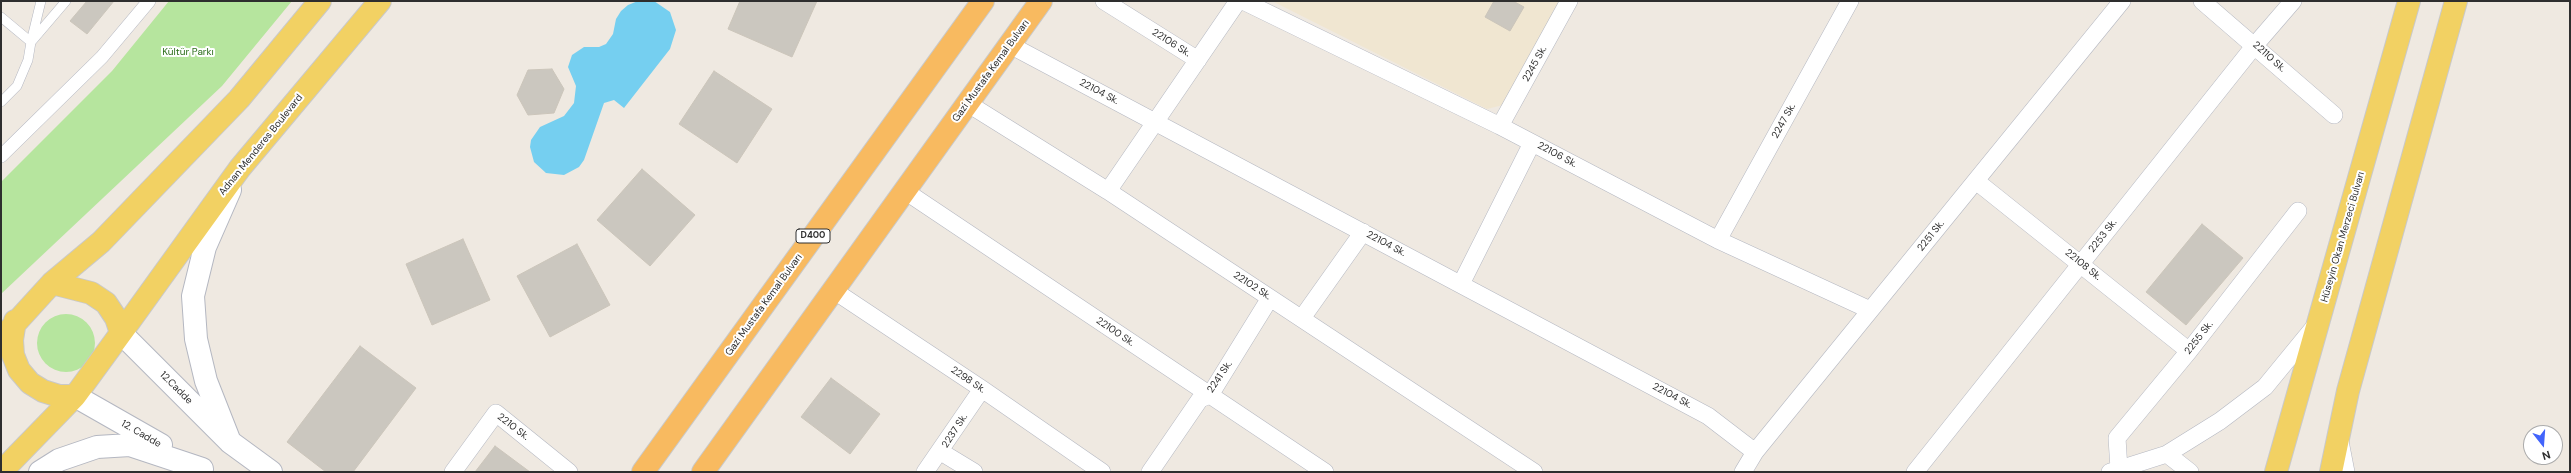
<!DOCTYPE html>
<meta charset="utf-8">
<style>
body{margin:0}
#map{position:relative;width:2571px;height:473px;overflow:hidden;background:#efe9e1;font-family:"DM Sans",sans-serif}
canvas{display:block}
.frame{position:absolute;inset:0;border:2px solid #2e2e2e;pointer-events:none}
.north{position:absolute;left:2523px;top:425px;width:40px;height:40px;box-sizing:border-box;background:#fff;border:1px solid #ababab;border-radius:50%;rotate:163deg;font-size:11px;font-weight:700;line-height:16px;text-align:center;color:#2e2e2e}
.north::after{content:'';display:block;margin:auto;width:14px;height:18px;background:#4264fb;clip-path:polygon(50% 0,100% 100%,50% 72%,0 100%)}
</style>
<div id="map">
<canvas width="2571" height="473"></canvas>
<div class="frame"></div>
<div class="north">N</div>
</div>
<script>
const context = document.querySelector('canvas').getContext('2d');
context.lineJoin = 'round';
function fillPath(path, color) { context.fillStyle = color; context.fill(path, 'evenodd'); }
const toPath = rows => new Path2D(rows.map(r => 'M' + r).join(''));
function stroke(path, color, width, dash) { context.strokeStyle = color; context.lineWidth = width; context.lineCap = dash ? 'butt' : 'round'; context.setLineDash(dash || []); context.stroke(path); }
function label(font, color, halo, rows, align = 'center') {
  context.font = font + ' "DM Sans",sans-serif'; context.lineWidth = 4; context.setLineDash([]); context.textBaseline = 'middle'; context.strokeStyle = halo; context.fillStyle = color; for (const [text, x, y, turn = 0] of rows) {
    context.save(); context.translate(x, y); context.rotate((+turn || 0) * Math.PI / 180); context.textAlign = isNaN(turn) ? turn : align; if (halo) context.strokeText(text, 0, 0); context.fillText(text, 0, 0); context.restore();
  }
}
fillPath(toPath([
 [1272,1,1560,1,1503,105,1487,109]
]), '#f0e6d1');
fillPath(toPath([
 [169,1,292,1,222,86,1,294,1,182,112,71],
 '37 343a29 29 0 1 1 58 0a29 29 0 1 1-58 0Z'
]), '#b6e59e');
fillPath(toPath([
 [638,1,654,1,670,12,676,30,670,49,624,108,614,100,604,103,584,160,579,167,564,175,546,173,534,162,530,147,531,140,540,127,564,116,574,103,576,86,568,67,572,55,584,47,599,47,606,44,613,34,616,19,621,11,628,5]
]), '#75cff0');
const building = toPath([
 [87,1,114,1,87,34,70,21,87,1],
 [740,1,817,1,792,57,728,29,740,1],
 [1494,1,1513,1,1524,7,1510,31,1485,17,1494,1],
 [552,69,564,89,554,113,528,115,517,95,528,70,552,69],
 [714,71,772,109,737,163,679,124,714,71],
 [642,169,695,215,650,266,597,220,642,169],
 [2202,224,2243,258,2186,325,2146,292,2202,224],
 [463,239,490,300,432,325,406,264,463,239],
 [577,244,610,305,550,337,517,276,577,244],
 [360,346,416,388,353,472,326,472,287,442,360,346],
 [831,378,880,414,850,454,801,417,831,378],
 [495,446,530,472,475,472,495,446]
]);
fillPath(building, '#cbc7bf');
stroke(building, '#cbc5ba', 1);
const service = toPath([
 [1,17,31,42,41,1],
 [1,102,17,86,28,60,31,42,66,1]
]);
const pedestrian = toPath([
 [1,156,102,57,149,1]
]);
const minor = toPath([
 [1104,1,1198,60],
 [1243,1,1500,126,1718,240,1870,310],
 [2202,1,2334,115],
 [1010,45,1708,416,1755,452],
 [967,103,1108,191,1534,472],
 [1500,126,1569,1],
 [1976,181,2189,351],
 [905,191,1325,472],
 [1108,191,1238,1],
 [1718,240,1850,1],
 [1461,284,1532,143],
 [833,290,982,389,1102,472],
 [1302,318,1363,232],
 [2340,441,2346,472],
 [941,452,974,472],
 [2167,454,2190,472],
 [2119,469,2117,438,2189,351,2298,211],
 [453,472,496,413,569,472],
 [925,472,982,389],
 [1150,472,1200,399,1210,395,1270,298],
 [1743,472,1755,452,2122,1],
 [1915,472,2255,45,2293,1],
 [2110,472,2167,454,2220,421,2265,387,2315,326]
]);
const secondary = toPath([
 [230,190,205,247,193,296,196,339,206,381,230,442],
 [121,333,230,442,271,472],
 [75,396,161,445],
 [40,472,59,460,97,447,130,445,202,469]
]);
const primary = toPath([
 [15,321,12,340,13,355,19,370,30,383,43,391,59,396,75,396],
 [121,333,240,168,380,1],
 [1,339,52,283,101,242,239,99,320,1],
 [1,472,75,396,121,333,116,318,106,303,91,293,52,283],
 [2276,472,2409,1],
 [2331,472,2348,391,2456,1]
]);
const trunk = toPath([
 [643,472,983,1],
 [703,472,1041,1]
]);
stroke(service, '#b4b7c1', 10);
stroke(pedestrian, '#b4b7c1', 14);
stroke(minor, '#b4b7c1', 18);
stroke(secondary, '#b4b7c1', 24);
stroke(primary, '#c9c9c9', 24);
stroke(trunk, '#c9c9c9', 24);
stroke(service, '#fff', 9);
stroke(pedestrian, '#fff', 13);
stroke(minor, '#fff', 17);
stroke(secondary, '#fff', 22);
stroke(primary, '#f2d163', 22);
stroke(trunk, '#f8ba60', 22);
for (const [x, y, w] of [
 [813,236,34]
]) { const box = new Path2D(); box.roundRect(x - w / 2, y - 7, w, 14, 3); context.fillStyle = '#fff'; context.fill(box); stroke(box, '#2e2e2e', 1); }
label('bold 9px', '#2e2e2e', null, [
 ["D400",813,236]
]);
label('10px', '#2e2e2e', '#fff', [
 ["22106 Sk.",1171,43,32],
 ["22110 Sk.",2269,57,42],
 ["2245 Sk.",1535,64,-61],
 ["Gazi Mustafa Kemal Bulvarı",991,71,-54],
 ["22104 Sk.",1099,92,28],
 ["2247 Sk.",1784,121,-61],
 ["Adnan Menderes Boulevard",261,145,-51],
 ["22106 Sk.",1557,155,28],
 ["2251 Sk.",1931,236,-51],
 ["2253 Sk.",2103,236,-52],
 ["Hüseyin Okan Merzeci Bulvarı",2343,237,-74],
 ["22104 Sk.",1386,244,28],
 ["22108 Sk.",2083,265,39],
 ["22102 Sk.",1252,286,33],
 ["Gazi Mustafa Kemal Bulvarı",764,305,-54],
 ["22100 Sk.",1115,332,34],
 ["2255 Sk.",2199,338,-52],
 ["2241 Sk.",1220,377,-56],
 ["2298 Sk.",968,380,34],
 ["12.Cadde",176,388,45],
 ["22104 Sk.",1672,396,28],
 ["2210 Sk.",513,427,38],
 ["2237 Sk.",955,431,-57],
 ["12. Cadde",141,434,30]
]);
label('10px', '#2c6e1b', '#fff', [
 ["Kültür Parkı",188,52]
]);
</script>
